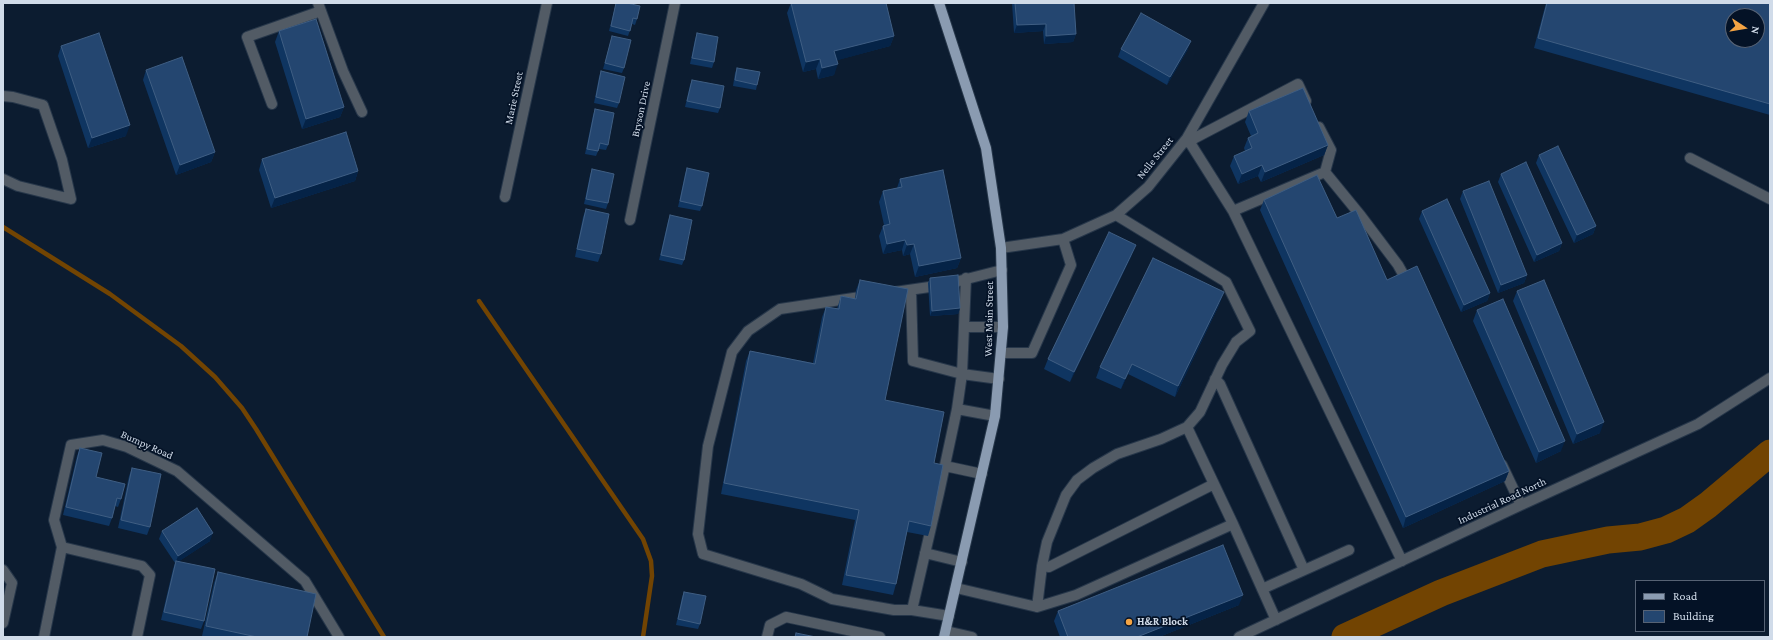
<!DOCTYPE html>
<style>
body{margin:0}
#map{position:relative;width:1773px;height:640px;overflow:hidden;background:#0c1c30;font-family:"Crimson Pro",serif}
canvas{display:block}
.frame{position:absolute;inset:0;border:4px solid #d0dbe9;pointer-events:none}
.legend{position:absolute;left:1635px;top:580px;width:130px;height:52px;box-sizing:border-box;background:#041226;border:1px solid #566274;margin:0;padding:5px 7px;list-style:none;font-size:12px;color:#d0dbe9}
.legend li{display:flex;align-items:center;gap:8px;height:20px}
.legend b{width:20px;border:1px solid #566274}
.north{position:absolute;left:1725px;top:8px;width:40px;height:40px;box-sizing:border-box;background:#041226;border:1px solid #566274;border-radius:50%;rotate:102deg;font-size:11px;font-weight:700;line-height:16px;text-align:center;color:#d0dbe9}
.north::after{content:'';display:block;margin:auto;width:14px;height:18px;background:#f4a444;clip-path:polygon(50% 0,100% 100%,50% 72%,0 100%)}
</style>
<div id="map">
<canvas width="1773" height="640"></canvas>
<div class="frame"></div>
<ul class="legend">
<li><b style="height:5px;background:#8a9bb1"></b>Road</li>
<li><b style="height:11px;background:#244670"></b>Building</li>
</ul>
<div class="north">N</div>
</div>
<script>
const context = document.querySelector('canvas').getContext('2d');
context.lineJoin = 'round';
const toPath = rows => new Path2D(rows.map(r => 'M' + r).join(''));
function stroke(path, color, width, dash) { context.strokeStyle = color; context.lineWidth = width; context.lineCap = dash ? 'butt' : 'round'; context.setLineDash(dash || []); context.stroke(path); }
function fillPath(path, color) { context.fillStyle = color; context.fill(path, 'evenodd'); }
function label(font, color, halo, rows, align = 'center') {
  context.font = font + ' "Crimson Pro",serif'; context.lineWidth = 3.5; context.setLineDash([]); context.textBaseline = 'middle'; context.strokeStyle = halo; context.fillStyle = color; for (const [text, x, y, turn = 0] of rows) {
    context.save(); context.translate(x, y); context.rotate((+turn || 0) * Math.PI / 180); context.textAlign = isNaN(turn) ? turn : align; if (halo) context.strokeText(text, 0, 0); context.fillText(text, 0, 0); context.restore();
  }
}
stroke(toPath([
 [3,227,110,294,181,346,215,377,242,408,256,429,384,637],
 [479,301,643,539,651,561,652,576,643,637]
]), '#724402', 4.5);
stroke(toPath([
 [1345,637,1441,593,1542,554,1608,540,1640,537,1666,530,1687,520,1708,505,1770,453]
]), '#724402', 27);
const minor = toPath([
 [318,3,343,71,362,112],
 [3,96,13,97,43,105,62,160,71,199,18,186,3,179],
 [272,104,247,37,321,11],
 [1319,127,1331,150,1325,172],
 [1187,138,1233,211,1325,172,1361,216,1398,265,1408,283],
 [1189,143,1195,138,1298,84,1306,101],
 [1690,158,1770,199],
 [505,197,547,3],
 [1233,211,1402,561],
 [630,220,675,3],
 [1001,248,1063,239,1116,215,1148,187,1187,138,1264,3],
 [911,290,913,361,962,374,999,379],
 [895,292,943,285,1002,270],
 [867,296,780,309,748,331,732,352,708,446,698,534,703,554,801,584,832,599,894,610,912,610,949,616],
 [964,327,1003,327],
 [1001,353,1032,353,1071,265,1063,239],
 [1215,379,1220,384,1304,570],
 [957,409,995,416],
 [1187,427,1233,524],
 [1502,465,1521,505],
 [945,466,982,474],
 [62,547,142,566,150,575,137,637],
 [925,553,962,562],
 [1042,566,1049,567,1214,484],
 [3,570,12,583,3,623],
 [956,588,1037,607,1042,566,1047,542,1066,495,1077,480,1093,468,1117,454,1161,439,1187,427,1200,412,1222,365,1236,342,1250,331,1226,282,1116,215],
 [1262,589,1349,550],
 [1037,607,1076,595,1233,524,1276,620],
 [912,610,939,493,957,409,962,374,966,278],
 [946,631,972,637],
 [44,637,62,547,54,520,71,445,103,440,127,447,177,471,305,581,339,637],
 [767,637,770,625,786,617,880,637],
 [1239,637,1521,505,1698,424,1770,378]
]);
const major = toPath([
 [939,3,986,148,1001,248,1003,327,995,416,944,637]
]);
stroke(minor, '#27374a', 12);
stroke(major, '#27374a', 12);
stroke(minor, '#525b65', 10);
stroke(major, '#8a9bb1', 10);
fillPath(toPath([
 [616,3,637,19,635,25,632,24,628,36,609,31],
 [791,3,894,36,890,46,837,60,834,75,818,79,816,69,803,72,787,13],
 [1012,3,1074,3,1076,34,1073,42,1044,44,1043,31,1014,33],
 [1546,3,1770,3,1770,115,1534,48],
 [279,31,344,107,340,117,302,129,275,42],
 [697,33,714,62,712,68,690,64,695,39],
 [612,36,624,68,622,73,603,69],
 [61,46,126,136,88,148,58,56],
 [1121,49,1188,49,1167,85,1118,57],
 [737,68,757,85,756,90,733,86,735,73],
 [146,70,215,152,211,162,176,175,143,80],
 [601,71,619,103,617,108,594,103,599,77],
 [692,80,720,108,718,113,685,107,690,85],
 [595,109,608,145,606,150,599,149,596,156,585,154,593,115],
 [1249,111,1328,145,1324,155,1261,182,1258,176,1238,184,1230,166,1234,156,1245,151,1244,148,1248,138,1251,136,1245,122],
 [1539,155,1596,226,1593,234,1574,243,1536,163],
 [262,159,358,171,355,181,271,208,259,170],
 [687,168,702,206,700,211,678,207,685,174],
 [592,169,608,203,606,209,584,204,590,175],
 [1501,174,1562,243,1559,251,1534,262,1498,182],
 [900,179,961,258,957,268,915,277,910,254,903,256,902,250,883,254,879,236,883,226,884,225,879,202,883,191,897,188],
 [1463,191,1527,275,1524,283,1498,293,1460,199],
 [1264,200,1337,218,1387,280,1509,471,1505,481,1403,528,1260,210],
 [586,209,601,254,598,262,575,257,583,217],
 [1422,211,1490,293,1487,301,1461,312,1419,219],
 [670,215,684,260,682,265,659,260,668,221],
 [1132,255,1070,382,1044,369,1048,359],
 [930,278,960,308,958,314,930,316,928,283],
 [860,280,885,400,934,463,931,526,928,536,907,532,896,584,893,595,842,585,855,520,721,494,746,361,750,351,813,363,822,317,826,307,837,309,841,296,855,299,856,290],
 [1517,291,1600,433,1573,444,1513,301],
 [1220,303,1175,397,1128,374,1121,389,1096,378,1100,367],
 [1477,310,1561,451,1536,463,1473,321],
 [80,448,96,477,121,499,118,507,115,506,112,518,109,526,63,515,77,456],
 [132,468,150,527,147,535,118,528,129,476],
 [162,531,210,541,179,561,204,621,201,629,161,620,173,569,175,563,159,539],
 [218,572,307,637,207,637,202,636,214,583],
 [684,592,700,624,698,629,676,625,682,597],
 [1239,605,1159,637,1060,637,1054,621,1058,611]
]), '#0f3561');
fillPath(toPath([
 [1046,24,1043,31,1014,33,1017,25],
 [1076,34,1073,42,1044,44,1046,36],
 [894,36,890,46,831,62,834,51],
 [1191,41,1188,49,1167,85,1170,77],
 [820,59,816,69,803,72,806,62],
 [838,64,834,75,818,79,822,68],
 [344,107,340,117,302,129,306,119],
 [130,125,126,136,88,148,92,138],
 [1328,145,1324,155,1261,182,1265,172],
 [215,152,211,162,176,175,180,165],
 [1262,165,1258,176,1238,184,1242,174],
 [358,171,355,181,271,208,275,198],
 [1596,226,1593,234,1574,243,1577,235],
 [905,240,902,250,883,254,887,244],
 [1562,243,1559,251,1534,262,1537,255],
 [914,244,910,254,903,256,907,245],
 [1136,245,1132,255,1070,382,1074,372],
 [961,258,957,268,915,277,919,266],
 [1527,275,1524,283,1498,293,1501,285],
 [1224,292,1220,303,1175,397,1178,386],
 [1490,293,1487,301,1461,312,1464,305],
 [960,308,958,314,930,316,932,311],
 [1132,364,1128,374,1121,389,1125,379],
 [1604,422,1600,433,1573,444,1577,434],
 [1565,441,1561,451,1536,463,1539,452],
 [1509,471,1505,481,1403,528,1406,517],
 [213,533,210,541,175,564,178,556],
 [1243,595,1239,605,1159,637,1137,637]
]), '#052347');
const building = toPath([
 [616,3,627,3,640,6,637,19,633,18,630,31,611,26,616,3],
 [791,3,886,3,894,36,834,51,838,64,822,68,820,59,806,62,791,3],
 [1015,3,1074,3,1076,34,1046,36,1046,24,1017,25,1015,3],
 [1547,3,1770,3,1770,104,1538,38,1547,3],
 [1733,16,1757,16,1757,40,1733,40,1733,16],
 [1141,13,1191,41,1170,77,1121,49,1141,13],
 [316,19,344,107,306,119,279,31,316,19],
 [99,33,130,125,92,138,61,46,99,33],
 [697,33,718,37,714,62,692,58,697,33],
 [612,36,631,40,624,68,605,63,612,36],
 [182,57,215,152,180,165,146,70,182,57],
 [737,68,760,72,757,85,735,80,737,68],
 [601,71,625,77,619,103,596,97,601,71],
 [692,80,724,86,720,108,687,101,692,80],
 [1303,88,1328,145,1265,172,1262,165,1242,174,1234,156,1252,148,1248,138,1258,133,1249,111,1303,88],
 [595,109,614,113,608,145,600,143,598,151,587,149,595,109],
 [346,132,358,171,275,198,262,159,346,132],
 [1558,146,1596,226,1577,235,1539,155,1558,146],
 [1526,162,1562,243,1537,255,1501,174,1526,162],
 [687,168,709,173,702,206,680,201,687,168],
 [592,169,614,174,608,203,586,199,592,169],
 [943,170,961,258,919,266,914,244,907,245,905,240,887,244,883,226,890,224,883,191,902,187,900,179,943,170],
 [1317,175,1337,218,1356,210,1387,280,1417,266,1509,471,1406,517,1264,200,1317,175],
 [1489,181,1527,275,1501,285,1463,191,1489,181],
 [1447,199,1490,293,1464,305,1422,211,1447,199],
 [586,209,609,214,601,254,577,249,586,209],
 [670,215,692,220,684,260,661,255,670,215],
 [1109,232,1136,245,1074,372,1048,359,1109,232],
 [1153,258,1224,292,1178,386,1132,364,1125,379,1100,367,1153,258],
 [958,275,960,308,932,311,930,278,958,275],
 [860,280,908,289,885,400,944,412,934,463,943,465,931,526,909,521,896,584,846,575,859,510,724,483,750,351,815,364,826,307,839,309,841,296,856,299,860,280],
 [1544,280,1604,422,1577,434,1517,291,1544,280],
 [1503,299,1565,441,1539,452,1477,310,1503,299],
 [80,448,102,453,96,477,125,484,121,499,117,498,112,518,66,507,80,448],
 [132,468,161,474,150,527,121,520,132,468],
 [197,508,213,533,178,556,162,531,197,508],
 [1223,545,1243,595,1137,637,1068,637,1058,611,1223,545],
 [176,561,215,569,204,621,164,612,176,561],
 [218,572,316,594,307,637,257,637,206,626,218,572],
 [684,592,706,596,700,624,678,619,684,592],
 [796,633,816,637,795,637,796,633]
]);
fillPath(building, '#244670');
stroke(building, '#3f5e83', 1);
for (const [x, y, r, color] of [
 [1129,622,4,"#f4a444"]
]) { const dot = new Path2D(); dot.arc(x, y, r, 0, 2 * Math.PI); context.fillStyle = color; context.fill(dot); stroke(dot, '#041226', 1.5); }
label('11px', '#d0dbe9', '#041226', [
 ["Marie Street",514,98,-78],
 ["Bryson Drive",641,109,-78],
 ["Nelle Street",1155,158,-51],
 ["West Main Street",989,319,-89],
 ["Bumpy Road",147,445,24],
 ["Industrial Road North",1502,501,-25]
]);
label('bold 11px', '#d0dbe9', '#041226', [
 ["H&R Block",1137,622]
], 'left');
</script>
